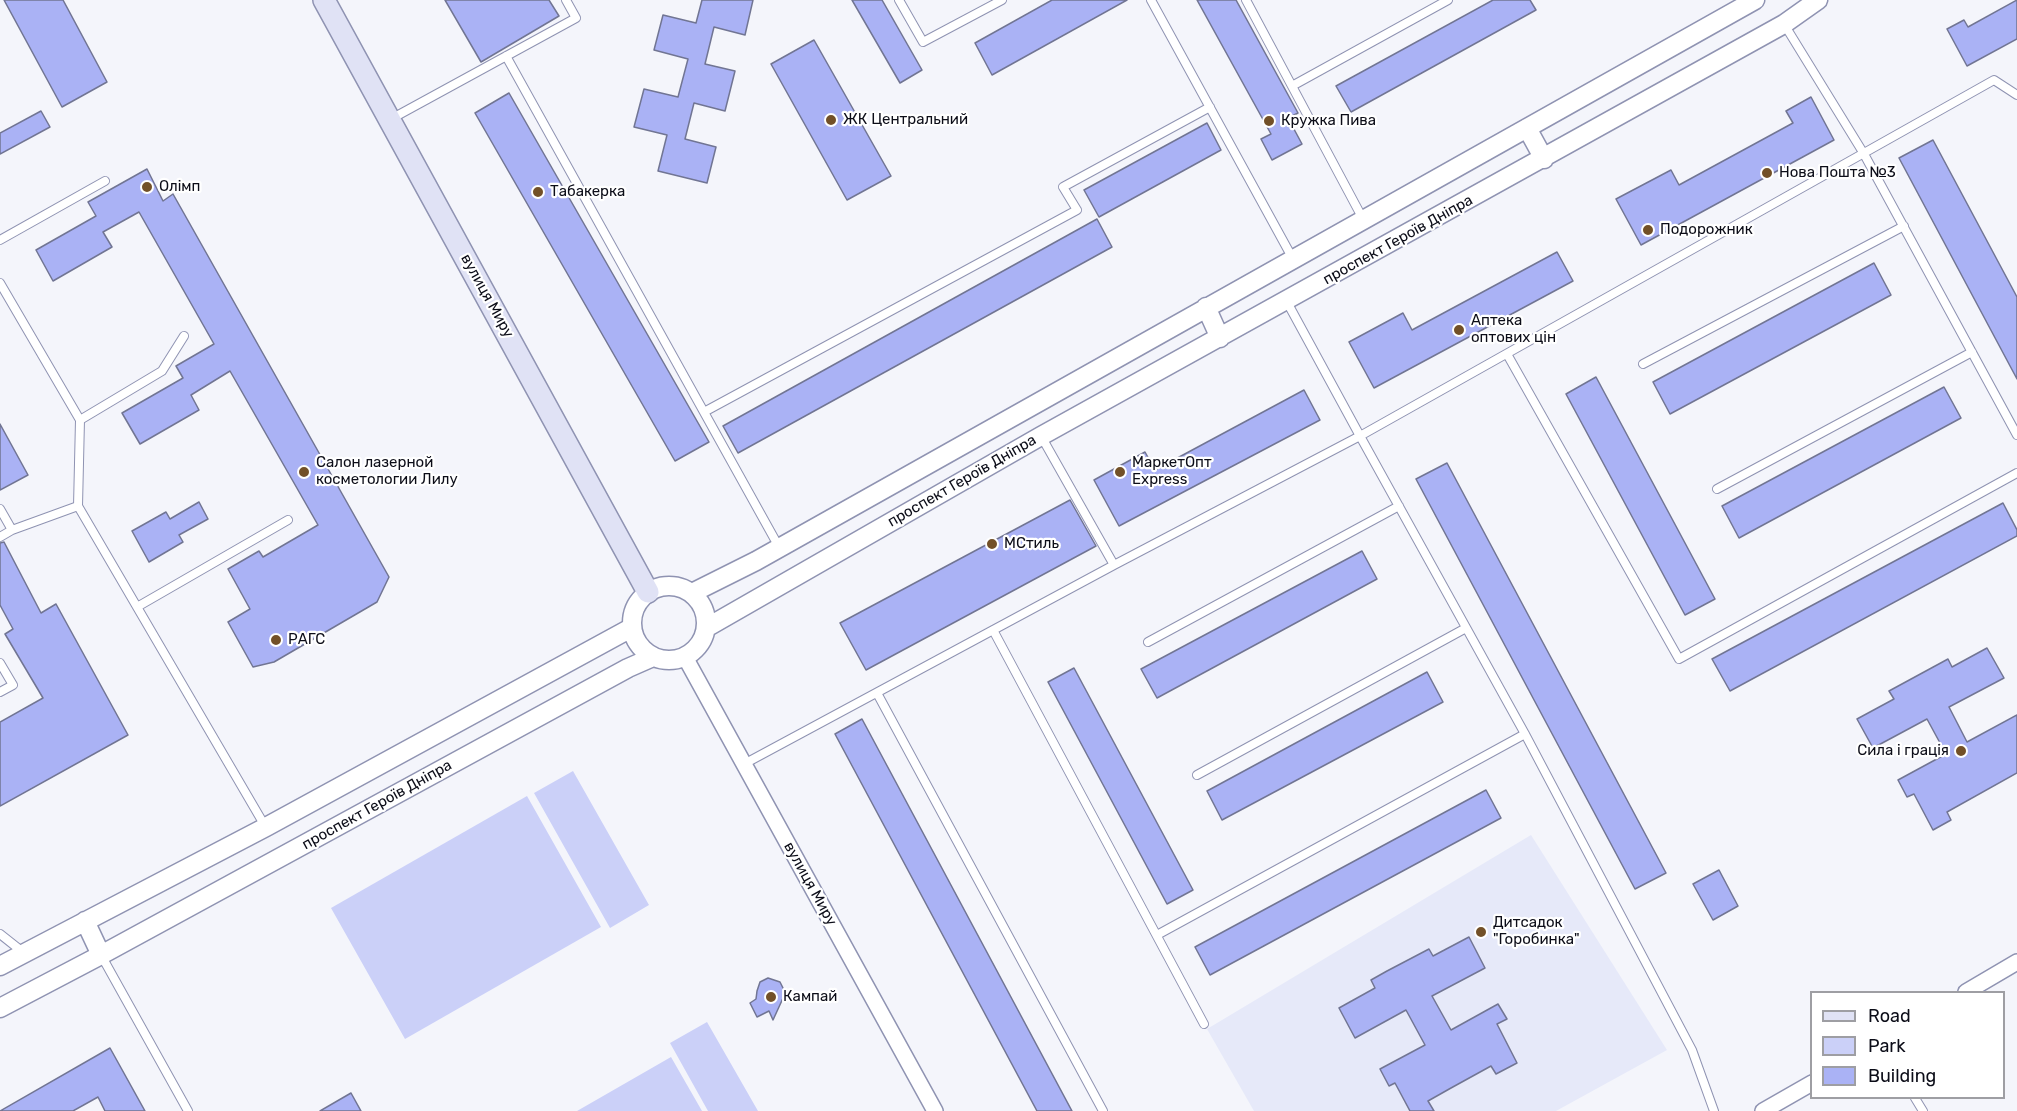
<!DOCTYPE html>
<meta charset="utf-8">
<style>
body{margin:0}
#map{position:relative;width:2017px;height:1111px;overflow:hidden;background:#f4f5fb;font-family:Rubik,sans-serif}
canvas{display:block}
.legend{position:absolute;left:1810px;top:991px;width:195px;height:108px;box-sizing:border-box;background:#fff;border:2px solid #9e9ea3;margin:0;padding:8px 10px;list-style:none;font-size:18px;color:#0c0d18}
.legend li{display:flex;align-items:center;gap:12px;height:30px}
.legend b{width:30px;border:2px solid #9e9ea3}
</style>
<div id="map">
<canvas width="2017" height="1111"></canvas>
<ul class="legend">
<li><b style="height:8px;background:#e0e2f5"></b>Road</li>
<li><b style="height:16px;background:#cbd0f8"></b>Park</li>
<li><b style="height:16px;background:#aab2f5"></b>Building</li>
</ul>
</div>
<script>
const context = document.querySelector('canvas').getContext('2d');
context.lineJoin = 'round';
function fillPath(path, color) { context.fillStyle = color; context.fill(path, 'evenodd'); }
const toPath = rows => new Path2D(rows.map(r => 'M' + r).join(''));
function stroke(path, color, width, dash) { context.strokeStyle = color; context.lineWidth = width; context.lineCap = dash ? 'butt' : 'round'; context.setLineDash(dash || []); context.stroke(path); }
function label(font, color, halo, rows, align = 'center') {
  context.font = font + ' Rubik,sans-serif'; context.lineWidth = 4.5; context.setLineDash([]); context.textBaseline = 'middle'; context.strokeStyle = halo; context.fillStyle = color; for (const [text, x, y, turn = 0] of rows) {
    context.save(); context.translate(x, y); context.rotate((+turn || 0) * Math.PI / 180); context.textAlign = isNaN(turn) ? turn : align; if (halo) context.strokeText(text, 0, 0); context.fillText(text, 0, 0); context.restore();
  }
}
fillPath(toPath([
 [1531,835,1667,1050,1556,1111,1254,1111,1207,1029]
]), '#e6e9f9');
fillPath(toPath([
 [573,771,649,905,610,928,534,793],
 [527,796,601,927,405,1039,331,908],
 [707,1022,758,1111,708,1111,670,1043],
 [671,1057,702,1111,577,1111]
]), '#cbd0f8');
const building = toPath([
 [4,0,63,0,107,82,62,107,4,0],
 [445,0,549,0,559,16,481,62,445,0],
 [702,0,753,0,745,35,714,27,705,64,735,71,725,111,694,103,685,139,716,147,707,183,658,171,667,135,634,127,644,89,678,97,688,59,654,50,663,15,696,23,702,0],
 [852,0,882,0,922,70,900,83,852,0],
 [1052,0,1127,0,992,75,975,43,1052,0],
 [1197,0,1236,0,1298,113,1288,118,1302,144,1272,160,1261,139,1271,134,1197,0],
 [1493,0,1530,0,1536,10,1351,112,1336,86,1493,0],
 [2017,0,2017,39,1967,66,1947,29,1964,20,1968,27,2017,0],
 [814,40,891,176,847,200,771,64,814,40],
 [509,93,709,442,675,461,475,113,509,93],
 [1811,97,1834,140,1641,245,1616,199,1671,170,1679,185,1793,123,1786,111,1811,97],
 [41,111,50,127,0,154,0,133,41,111],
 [1207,123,1221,150,1099,217,1084,190,1207,123],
 [1933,140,2017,297,2017,379,1899,158,1933,140],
 [147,169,163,201,173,194,389,577,377,602,274,662,253,667,228,622,250,609,228,569,259,551,263,557,318,525,230,371,191,395,199,410,140,444,122,413,183,378,176,366,214,344,139,212,103,232,112,247,53,281,36,250,96,216,88,202,147,169],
 [1097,219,1112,247,738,453,723,426,1097,219],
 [1557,252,1573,281,1374,388,1349,342,1403,313,1412,330,1557,252],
 [1874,263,1891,295,1670,414,1653,382,1874,263],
 [1596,377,1715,599,1685,615,1566,394,1596,377],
 [1944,387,1961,418,1739,538,1722,506,1944,387],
 [1304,390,1320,420,1119,526,1094,480,1145,452,1155,470,1304,390],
 [0,424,28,475,0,490,0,424],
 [1447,463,1666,873,1635,889,1416,479,1447,463],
 [1070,500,1096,546,866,670,840,623,1070,500],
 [199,502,208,519,179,535,183,542,149,562,132,531,166,512,170,519,199,502],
 [2003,503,2017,530,2017,536,1730,691,1712,659,2003,503],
 [4,542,41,613,56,604,128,735,0,806,0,722,43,698,5,634,13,629,0,605,0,543,4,542],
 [1362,551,1377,579,1157,698,1141,669,1362,551],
 [1987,648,2004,678,1949,707,1967,742,2017,715,2017,773,1947,812,1951,820,1933,830,1914,794,1907,797,1898,780,1946,754,1927,719,1873,748,1857,719,1894,699,1889,691,1948,659,1952,667,1987,648],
 [1074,668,1193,890,1167,904,1048,682,1074,668],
 [1427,672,1443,702,1222,820,1207,791,1427,672],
 [862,719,1072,1111,1037,1111,835,734,862,719],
 [1486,790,1501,818,1210,975,1195,947,1486,790],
 [1719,870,1738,906,1713,920,1693,884,1719,870],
 [1469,937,1485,968,1432,996,1451,1030,1498,1004,1507,1019,1497,1024,1517,1063,1496,1074,1491,1066,1451,1088,1428,1101,1434,1111,1410,1111,1395,1083,1389,1086,1380,1069,1425,1045,1406,1010,1355,1038,1339,1008,1375,988,1371,980,1387,971,1429,949,1433,956,1469,937],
 [768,978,780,982,784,990,784,996,773,1020,769,1011,757,1017,750,1003,756,999,757,991,760,982,768,978],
 [110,1048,145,1111,105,1111,98,1097,73,1111,0,1111,110,1048],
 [351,1093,361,1111,320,1111,351,1093]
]);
fillPath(building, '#aab2f5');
stroke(building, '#717593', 1.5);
const service = toPath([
 [899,0,923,42,1002,0],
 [1151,0,1293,259],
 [1246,0,1363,219],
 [1784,24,1864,154,2017,435],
 [506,56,779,547],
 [1292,86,1448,0],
 [391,119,576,18,566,0],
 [0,240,105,181],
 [0,283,80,420,78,506,265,826],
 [1507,354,1679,659,2017,473],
 [1643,364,1904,226],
 [704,412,1077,210,1063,187,1210,107],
 [80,420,162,371,184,336],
 [1717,489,1972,352],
 [0,509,12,530],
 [0,537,12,530,78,506],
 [1114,565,1360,436,1287,302],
 [137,607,288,520],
 [993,630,1204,1024],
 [1148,642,1399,506],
 [0,663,13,685,0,692],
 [877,693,1103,1111],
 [744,764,1114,565,1041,436],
 [1197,775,1466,628],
 [0,934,24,953],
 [1157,935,1525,734],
 [101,955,188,1111],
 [1915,1098,1923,1111],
 [1714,1111,1692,1050,1525,734,1360,436,1994,80,2017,95]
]);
const minor = toPath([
 [685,657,935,1111],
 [1966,992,2017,962],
 [1763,1111,1812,1083]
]);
const tertiary = toPath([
 [1527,128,1544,159],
 [1206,307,1220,338],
 '632 623a37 37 0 1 1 74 0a37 37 0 1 1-74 0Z',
 [692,593,756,561,1755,0],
 [706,628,1041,436,1784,24,1818,0],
 [85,921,101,955],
 [0,966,266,827,631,628],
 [0,1008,101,955,628,668,653,657]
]);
const secondary = toPath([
 [324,0,648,592]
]);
stroke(service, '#8f93b2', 10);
stroke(minor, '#8f93b2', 18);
stroke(tertiary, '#8f93b2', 21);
stroke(secondary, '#8f93b2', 24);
stroke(service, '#fff', 8);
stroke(minor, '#fff', 15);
stroke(tertiary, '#fff', 18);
stroke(secondary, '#e0e2f5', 21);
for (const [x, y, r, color] of [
 [831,120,6,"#725028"],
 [1269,121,6,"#725028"],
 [1767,173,6,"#725028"],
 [147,187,6,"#725028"],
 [538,192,6,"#725028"],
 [1648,230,6,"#725028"],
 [1459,330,6,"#725028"],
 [304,472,6,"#725028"],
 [1120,472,6,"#725028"],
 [992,544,6,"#725028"],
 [276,640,6,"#725028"],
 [1961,751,6,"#725028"],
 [1481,932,6,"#725028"],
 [771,997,6,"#725028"]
]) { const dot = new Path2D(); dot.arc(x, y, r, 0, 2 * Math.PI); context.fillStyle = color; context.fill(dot); stroke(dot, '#fff', 2); }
label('15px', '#0c0d18', '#fff', [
 ["ЖК Центральний",843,120],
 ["Кружка Пива",1281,121],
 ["Нова Пошта №3",1779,173],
 ["Олімп",159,187],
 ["Табакерка",550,192],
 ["Подорожник",1660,230],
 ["Аптека",1471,321],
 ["оптових цін",1471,338],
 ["Салон лазерной",316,463],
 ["косметологии Лилу",316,480],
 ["МаркетОпт",1132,463],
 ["Express",1132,480],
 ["МСтиль",1004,544],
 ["РАГС",288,640],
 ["Сила і грація",1949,751,"right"],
 ["Дитсадок",1493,923],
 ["\"Горобинка\"",1493,940],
 ["Кампай",783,997]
], 'left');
label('15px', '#0c0d18', '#fff', [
 ["проспект Героїв Дніпра",1398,240,-29],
 ["вулиця Миру",487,296,61],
 ["проспект Героїв Дніпра",962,481,-30],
 ["проспект Героїв Дніпра",377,805,-29],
 ["вулиця Миру",810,884,61]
]);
</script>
